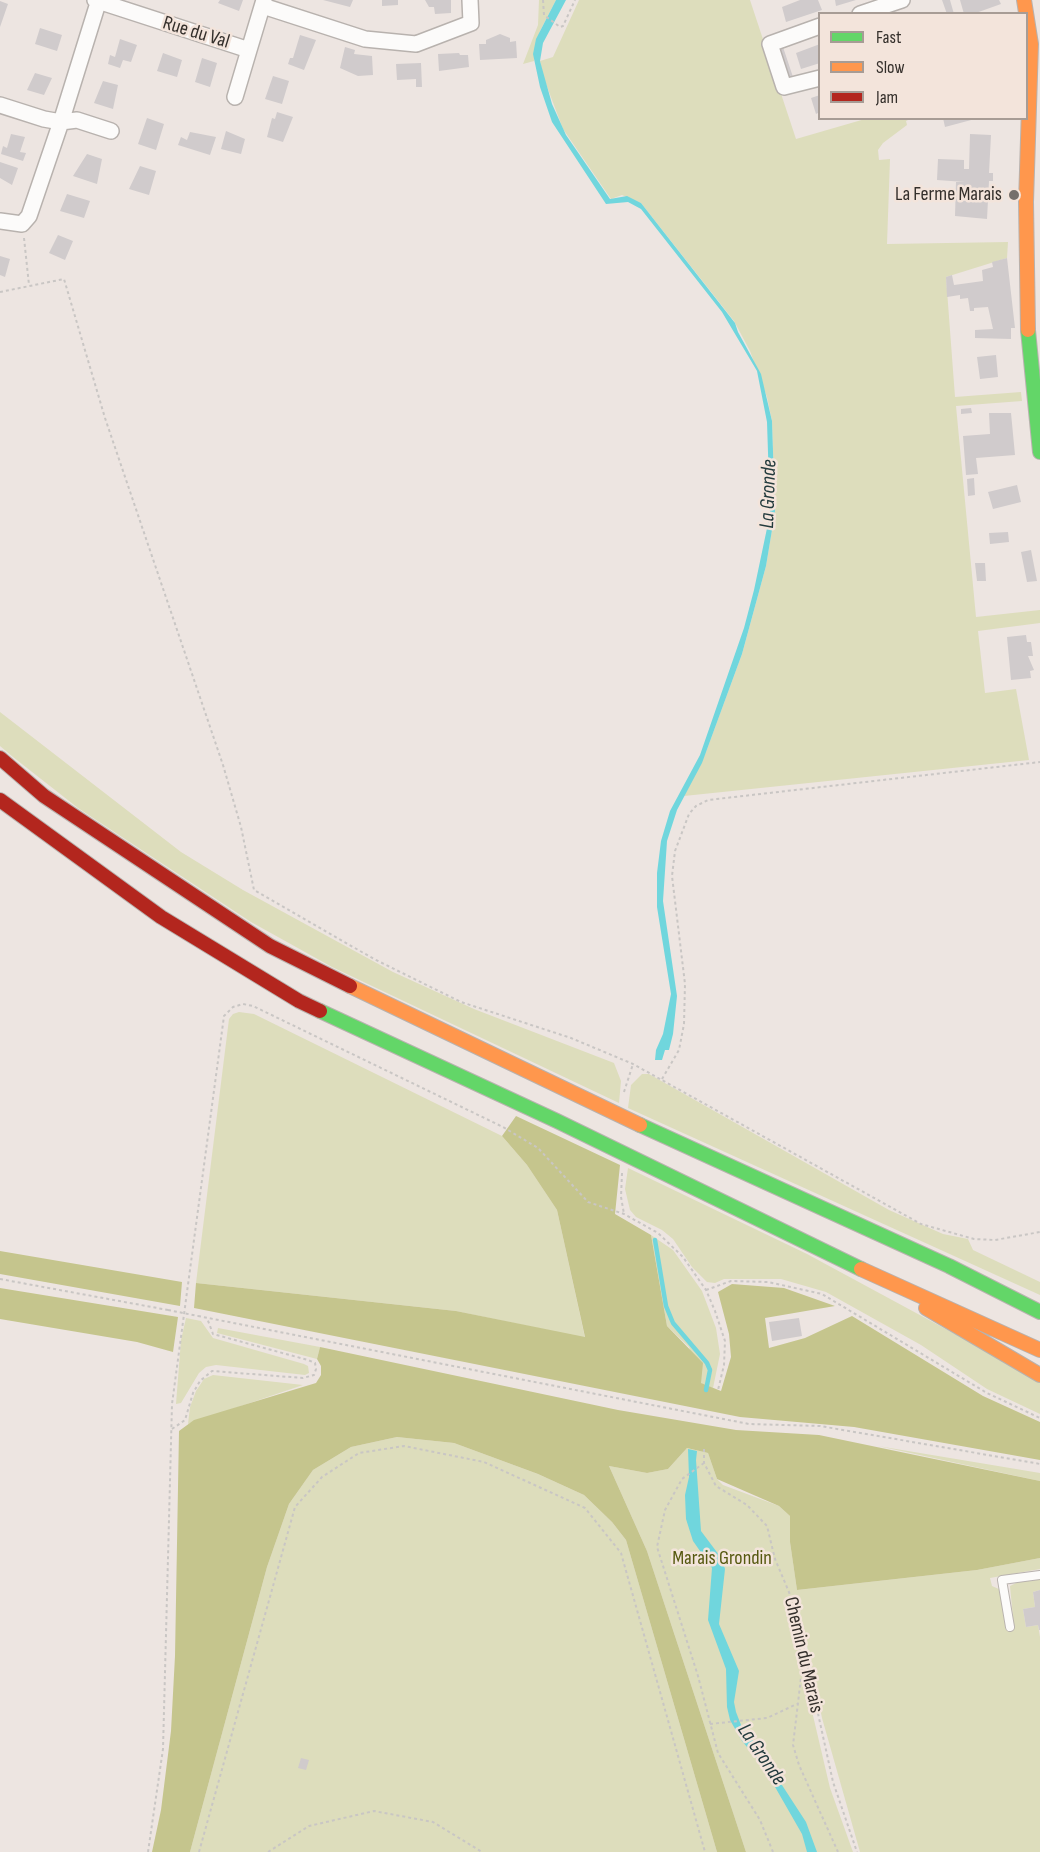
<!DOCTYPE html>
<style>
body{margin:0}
#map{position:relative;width:1040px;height:1852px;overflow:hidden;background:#ede5e1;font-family:"Sofia Sans Condensed",sans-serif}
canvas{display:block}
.legend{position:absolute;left:818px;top:12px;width:210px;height:108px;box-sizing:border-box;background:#f3e4db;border:2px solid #a79c95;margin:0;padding:8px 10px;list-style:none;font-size:18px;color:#342f2b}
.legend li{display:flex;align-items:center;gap:12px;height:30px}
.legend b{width:30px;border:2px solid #a79c95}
</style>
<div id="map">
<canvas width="1040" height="1852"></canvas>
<ul class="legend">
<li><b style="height:8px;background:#63d668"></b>Fast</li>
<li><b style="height:8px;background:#ff974d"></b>Slow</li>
<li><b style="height:8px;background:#b3261e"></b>Jam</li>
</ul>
</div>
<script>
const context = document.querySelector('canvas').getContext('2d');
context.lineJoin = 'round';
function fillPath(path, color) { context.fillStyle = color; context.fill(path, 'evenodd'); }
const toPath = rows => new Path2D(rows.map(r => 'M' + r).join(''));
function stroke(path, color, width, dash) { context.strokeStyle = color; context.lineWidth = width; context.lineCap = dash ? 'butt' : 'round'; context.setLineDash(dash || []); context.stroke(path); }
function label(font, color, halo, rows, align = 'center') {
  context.font = font + ' "Sofia Sans Condensed",sans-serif'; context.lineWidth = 5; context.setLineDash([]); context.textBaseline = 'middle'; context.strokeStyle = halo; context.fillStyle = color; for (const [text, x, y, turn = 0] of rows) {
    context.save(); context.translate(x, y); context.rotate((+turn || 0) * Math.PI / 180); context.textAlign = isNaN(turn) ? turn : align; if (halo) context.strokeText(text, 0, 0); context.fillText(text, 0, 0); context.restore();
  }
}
fillPath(toPath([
 [539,0,556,0,540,31,534,61,523,64,538,25],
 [579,0,750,0,796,139,865,119,910,119,906,121,907,125,883,143,878,150,879,160,890,159,887,244,1008,242,1007,258,946,277,955,397,1021,392,1022,401,956,406,976,617,1040,610,1040,623,978,631,985,693,1016,689,1029,760,684,796,706,752,742,654,766,566,775,512,772,421,767,397,750,351,734,321,641,203,622,195,611,199,563,129,543,76,540,61,553,57],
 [0,712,181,852,243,890,393,972,474,1009,614,1063,621,1081,619,1103,332,967,251,922,78,808,13,757,0,746],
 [239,1012,254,1014,502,1136,527,1165,557,1210,585,1338,456,1311,196,1283,229,1019,233,1014],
 [642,1074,649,1074,889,1210,943,1234,968,1239,973,1250,1040,1282,1040,1295,628,1108,631,1085],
 [628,1168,807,1254,1040,1380,1040,1414,987,1389,921,1345,826,1292,781,1279,724,1279,715,1283,707,1282,692,1267,673,1239,662,1230,636,1217,630,1210,625,1189],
 [651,1235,673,1250,702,1291,716,1328,720,1354,713,1388,700,1383,689,1347,667,1326],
 [186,1318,201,1321,213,1338,304,1364,308,1366,309,1373,305,1375,216,1365,206,1367,199,1373,181,1403,176,1404,181,1340],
 [218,1328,320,1347,317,1359,217,1333],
 [213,1375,303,1385,188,1424,190,1407,196,1391,204,1379],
 [397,1437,454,1443,538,1474,584,1495,612,1522,626,1540,717,1852,190,1852,267,1567,289,1504,313,1470,351,1447],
 [878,1446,1040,1473,1040,1481],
 [687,1448,708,1453,717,1479,723,1485,779,1506,790,1516,790,1542,797,1590,977,1570,1040,1558,1040,1569,990,1578,992,1586,1001,1590,1009,1630,1014,1628,1010,1586,1018,1582,1040,1578,1040,1590,1033,1592,1035,1607,1023,1609,1026,1627,1038,1625,1040,1637,1040,1852,860,1852,822,1718,798,1603,790,1605,811,1707,830,1788,853,1852,746,1852,647,1551,609,1466,647,1473,668,1469]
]), '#ddddbc');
fillPath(toPath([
 [516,1116,620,1165,615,1214,651,1235,667,1326,703,1363,701,1383,721,1391,731,1357,729,1334,718,1292,732,1284,784,1288,835,1306,765,1318,769,1348,805,1338,852,1316,983,1396,1040,1422,1040,1460,854,1427,740,1417,194,1308,196,1283,456,1311,585,1337,557,1210,527,1165,502,1136],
 [0,1251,182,1282,180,1306,0,1274],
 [0,1288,178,1317,173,1352,137,1342,0,1319],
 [320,1347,618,1410,736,1430,819,1435,1040,1481,1040,1558,977,1570,797,1590,790,1542,790,1516,779,1506,717,1479,708,1453,687,1448,668,1469,647,1473,609,1466,647,1551,746,1852,717,1852,626,1540,612,1522,584,1495,538,1474,454,1443,397,1437,351,1447,313,1470,289,1504,267,1567,190,1852,152,1852,161,1810,171,1731,175,1656,179,1431,194,1420,316,1383,321,1375,321,1366,317,1359]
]), '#c5c58d');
fillPath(toPath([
 [556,0,566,0,543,43,540,61,552,104,566,135,610,199,627,196,641,203,735,323,738,332,761,374,772,421,775,512,766,566,742,654,702,763,677,810,667,841,663,901,677,996,673,1034,669,1050,665,1050,662,1060,655,1060,656,1050,663,1034,671,994,657,907,657,873,661,841,670,811,700,755,744,628,754,590,770,514,767,422,757,371,722,312,641,209,628,202,606,204,552,122,540,87,533,54,536,39],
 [688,1449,697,1451,696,1460,701,1531,722,1559,725,1569,719,1624,739,1671,734,1702,736,1712,743,1730,768,1757,780,1782,806,1822,817,1852,807,1852,802,1834,763,1766,742,1741,730,1720,727,1707,726,1669,708,1620,712,1568,693,1541,686,1519,685,1495,689,1477]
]), '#70d6dd');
stroke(toPath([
 [655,1240,666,1306,673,1323,707,1363,710,1370,706,1390]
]), '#70d6dd', 4.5);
fillPath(toPath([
 [220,0,243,0,239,11,218,3],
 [323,0,353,0,350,7],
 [382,0,398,0,398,5,382,6],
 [425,0,451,0,451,13,435,14,434,7,429,7],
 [800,0,818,0,822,10,786,22,782,7],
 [835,0,856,0,836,6],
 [942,0,950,0,954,14,947,14],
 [960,0,999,0,1001,4,973,14,964,14],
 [0,1,8,4,0,27],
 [40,28,62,35,57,51,35,44],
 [500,34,510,38,510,42,516,41,517,58,480,60,479,44,486,44,486,40],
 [300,35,316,40,304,70,288,64,290,58,293,58],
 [120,39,137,45,131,62,123,60,120,68,108,64,110,55,115,57],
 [820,44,820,63,801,69,796,53],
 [345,47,355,50,354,54,372,56,373,75,358,76,340,68],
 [783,47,793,77,787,79,777,49],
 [163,53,182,60,177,77,157,71],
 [459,53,460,55,468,55,469,67,439,71,438,54],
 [202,58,217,63,210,87,195,82],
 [421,63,422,87,416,87,416,79,397,80,396,64],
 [35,73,52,78,44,95,27,90],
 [273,76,289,81,282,104,265,99],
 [103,81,118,85,113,109,94,103],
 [820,95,820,112,816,114,811,98],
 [277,112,293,117,283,142,267,137,272,118,275,119],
 [147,118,164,124,156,150,138,144],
 [943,118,975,118,975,119,945,127],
 [226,131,245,139,241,154,221,149],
 [190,132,216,137,210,155,178,145,181,137,187,140],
 [11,134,25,137,20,152,26,153,23,161,1,154,3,146,7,148],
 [970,134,991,135,989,173,993,173,993,181,989,181,987,219,955,216,956,182,965,182,937,180,938,159,964,160,964,169,969,169],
 [87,154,102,159,97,184,73,176],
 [0,162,18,168,12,185,0,178],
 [140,166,156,171,149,195,129,189],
 [67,194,90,201,84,218,60,211],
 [58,235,73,241,65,260,49,253],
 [0,256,10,259,5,277,0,275],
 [1007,258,1015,328,1011,328,1011,339,975,338,975,330,993,329,988,307,974,308,974,311,970,311,968,298,960,299,960,295,947,297,946,277,952,275,954,285,983,281,982,270,993,267,992,262],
 [996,355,998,377,980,379,977,357],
 [971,408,972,413,961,414,961,409],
 [989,413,1011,413,1015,455,976,458,978,474,966,475,963,436,990,434],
 [974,478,975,495,968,496,967,479],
 [1017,485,1021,502,993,509,988,492],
 [1008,532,1009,542,990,544,989,533],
 [1031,550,1037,581,1027,582,1021,552],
 [975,563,985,563,986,581,977,581],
 [1026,635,1027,642,1031,642,1033,656,1028,656,1034,670,1030,671,1031,678,1011,680,1007,637],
 [799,1318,802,1336,772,1341,769,1322],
 [1040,1590,1040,1630,1039,1630,1038,1625,1026,1627,1023,1609,1035,1607,1033,1592],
 [301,1758,309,1760,306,1770,298,1768]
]), '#d0cbcc');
const lane = toPath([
 [1010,1627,1002,1580,1040,1575]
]);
const street = toPath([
 [95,0,249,50,264,0],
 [263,6,365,39,416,44,471,23,470,0],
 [860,14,902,0],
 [820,26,770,44,784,87,820,78],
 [235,97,249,50],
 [0,105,44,119,61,122,98,3],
 [0,221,22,224,29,216,61,122,77,120,111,131]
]);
const fast = toPath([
 [1028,330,1040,452],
 [320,1011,557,1121,861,1269],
 [640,1125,949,1266,1040,1312]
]);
const slow = toPath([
 [1024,0,1031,44,1026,202,1028,330],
 [350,986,640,1125],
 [861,1269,1040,1350],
 [926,1308,1040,1375]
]);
const jam = toPath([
 [0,758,44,796,270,946,350,986],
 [0,800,161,917,299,1001,320,1011]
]);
stroke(lane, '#b8b2ae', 10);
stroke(street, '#b8b2ae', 18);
stroke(fast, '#b8b2ae', 16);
stroke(slow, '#b8b2ae', 16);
stroke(jam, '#b8b2ae', 16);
stroke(toPath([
 [543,0,544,15,560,27,563,26,575,0],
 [24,238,29,285],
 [0,292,64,279,105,418,223,765,241,827,254,890,374,959,461,1002,571,1038,633,1064,921,1224,974,1239,995,1240,1040,1232],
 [662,1079,679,1050,684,1024,685,984,672,876,675,851,689,814,696,806,708,800,1040,762],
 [624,1092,633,1064],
 [622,1173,621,1197,624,1214],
 [0,1279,168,1310],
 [706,1290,731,1281,768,1282,822,1294,987,1393,1040,1418],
 [198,1316,749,1424,820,1426,1040,1464],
 [172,1429,185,1420,193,1393,200,1381,212,1371,303,1378,314,1375,316,1369,315,1363,308,1360,213,1334,207,1318],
 [704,1449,704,1463,716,1486,747,1505,767,1526,775,1559,794,1604,833,1782,857,1852],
 [704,1463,682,1479,665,1510,657,1547,698,1676,718,1753,760,1820,773,1852],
 [799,1637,802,1669,793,1745,799,1765,838,1852],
 [710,1724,767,1718,797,1704],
 [148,1852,163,1749,172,1404,224,1016,233,1007,243,1004,253,1006,503,1127,538,1148,588,1202,624,1214,658,1233,683,1257,706,1290,715,1311,725,1341,724,1365,718,1390],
 [199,1852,295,1507,322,1477,359,1453,404,1446,484,1462,585,1508,621,1553,705,1852],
 [268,1852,309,1826,374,1811,433,1822,482,1852]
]), '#c9c6c4', 2, [3, 3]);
stroke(lane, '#fcfbfa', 8);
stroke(street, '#fcfbfa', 15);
stroke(fast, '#63d668', 14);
stroke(slow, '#ff974d', 14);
stroke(jam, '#b3261e', 14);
stroke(toPath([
 [168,1310,198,1316]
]), '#c9c6c4', 2, [3, 3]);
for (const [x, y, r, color] of [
 [1014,195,6,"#756f6b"]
]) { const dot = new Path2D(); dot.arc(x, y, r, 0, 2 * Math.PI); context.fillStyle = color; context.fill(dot); stroke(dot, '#f3e4db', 2); }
label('20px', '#342f2b', '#f3e4db', [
 ["Rue du Val",196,33,17],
 ["Chemin du Marais",803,1655,77]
]);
label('20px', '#342f2b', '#f3e4db', [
 ["La Ferme Marais",1002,195]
], 'right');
label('20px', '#55580f', '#f3e4db', [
 ["Marais Grondin",722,1559]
]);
label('italic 21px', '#233b3d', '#f3e4db', [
 ["La Gronde",769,494,-88],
 ["La Gronde",761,1755,56]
]);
</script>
